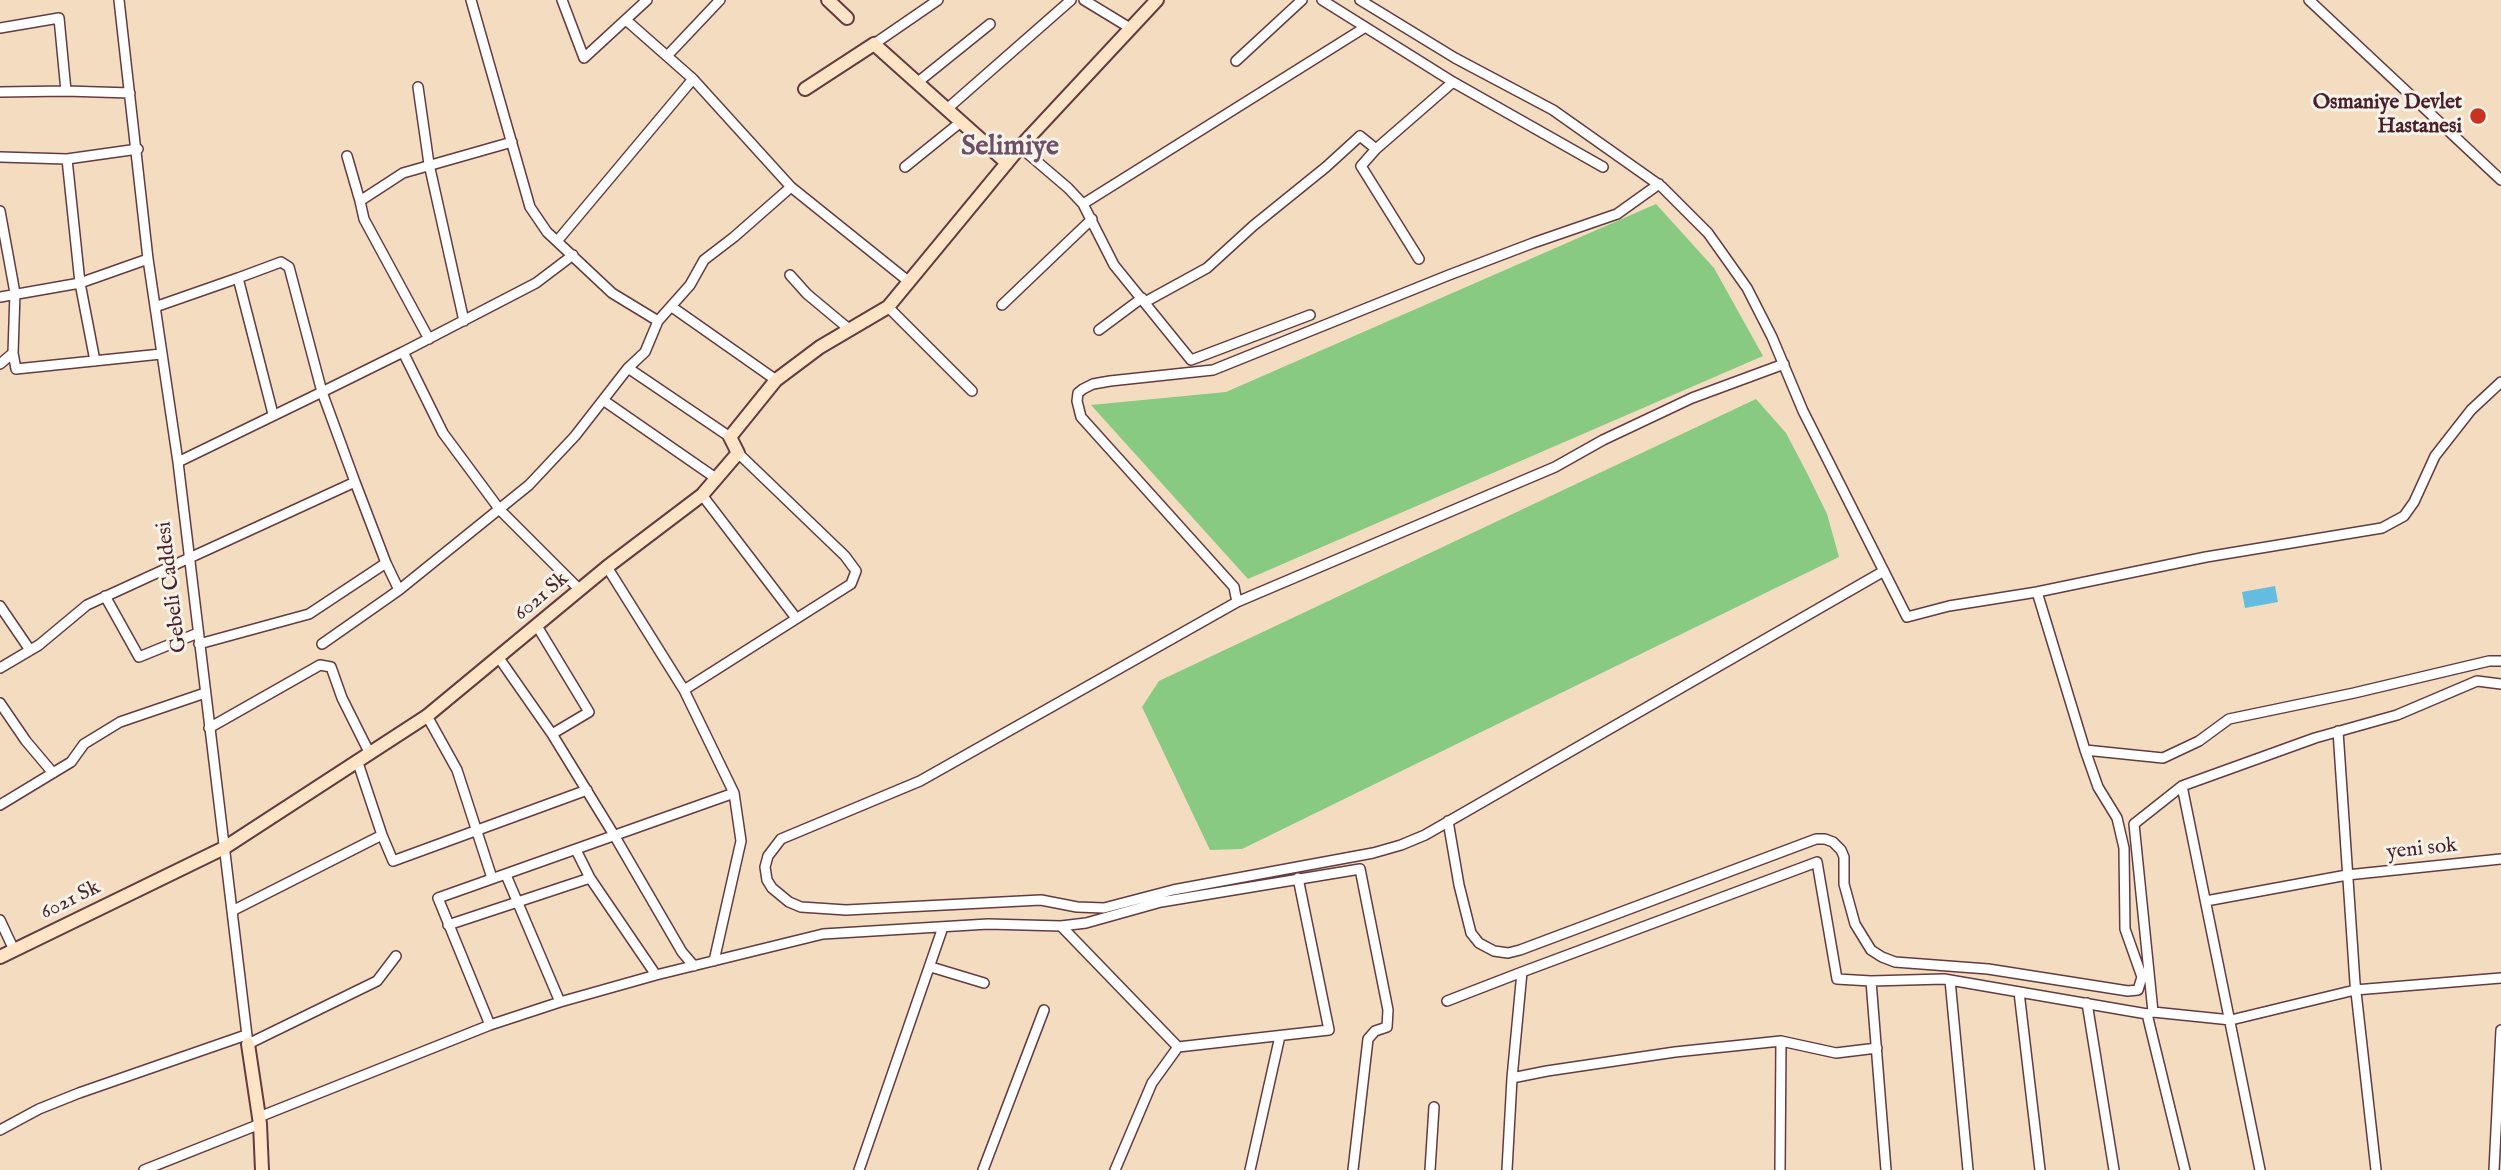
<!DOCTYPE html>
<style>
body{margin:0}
canvas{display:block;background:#f3dcbf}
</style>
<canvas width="2501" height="1170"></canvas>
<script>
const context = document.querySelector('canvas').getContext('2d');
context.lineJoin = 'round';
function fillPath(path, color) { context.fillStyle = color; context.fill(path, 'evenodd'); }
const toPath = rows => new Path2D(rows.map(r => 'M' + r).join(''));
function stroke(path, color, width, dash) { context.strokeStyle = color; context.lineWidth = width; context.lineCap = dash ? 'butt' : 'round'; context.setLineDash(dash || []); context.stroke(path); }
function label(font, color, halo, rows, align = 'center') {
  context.font = font + ' "IM FELL English",serif'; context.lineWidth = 6; context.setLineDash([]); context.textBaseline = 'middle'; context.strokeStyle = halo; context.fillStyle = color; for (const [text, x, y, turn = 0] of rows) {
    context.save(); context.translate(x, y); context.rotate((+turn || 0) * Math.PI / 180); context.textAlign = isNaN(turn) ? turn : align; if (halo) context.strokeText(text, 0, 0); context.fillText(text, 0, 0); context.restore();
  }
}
fillPath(toPath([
 [1656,204,1714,268,1763,356,1248,579,1091,405,1226,392],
 [1756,399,1786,433,1807,473,1827,514,1839,557,1242,849,1210,850,1142,707,1159,681]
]), '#88ca82');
fillPath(toPath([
 [2275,586,2278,602,2245,608,2242,592]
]), '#64bce1');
const street = toPath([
 [119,0,148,259,178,462,248,1044,377,981,396,956],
 [471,0,530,207,547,232,612,293,658,321],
 [562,0,584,58,647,0],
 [1084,0,1130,28],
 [1322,0,1453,82,1603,167],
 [1360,0,1455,58,1553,110,1662,187,1708,233,1747,288,1772,337,1803,411,1907,617,1949,606,2037,592,2206,557,2382,528,2404,516,2414,502,2435,456,2471,410,2501,382],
 [2309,0,2501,180],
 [626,20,693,79,791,187,908,281],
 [0,28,59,18,66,91],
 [874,44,938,0],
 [667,56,720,0],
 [1236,61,1302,0],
 [918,82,990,24],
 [418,87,429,164,464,321],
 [0,92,66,91,130,93],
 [948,108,1071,0],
 [1020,147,1068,188,1083,204,1114,265,1191,360,1310,315],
 [1376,149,1361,166,1419,259],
 [347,156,360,201],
 [0,157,67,159,138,149],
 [67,159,80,283,95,361],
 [905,167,962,121],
 [1659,184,1617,214,1533,243,1449,275,1213,370,1110,381,1093,384,1083,389,1078,393,1077,401,1081,417,1234,587,1237,602,920,781,781,839,768,856,765,867,767,880,772,888,789,902,801,907,846,910,1041,900,1077,907,1104,908,1173,890,1373,853,1401,845,1425,835,1884,571],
 [1083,204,1364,28],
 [0,211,15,293,13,353,16,369,161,354],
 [558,240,693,79],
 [790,275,807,294,849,329],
 [238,278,281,262,289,267,322,392,403,352,443,433,500,510,580,590],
 [0,297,80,283,148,259],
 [1145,302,1207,268,1253,226,1326,167,1360,136,1376,149,1453,82],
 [1002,305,1092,219],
 [155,307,238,278,273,414],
 [672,307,776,380],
 [888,307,972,391],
 [1099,330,1142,298],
 [429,339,364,219,360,201,403,173,512,142],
 [403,352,536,283,573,255],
 [0,364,13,353],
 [628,368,730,437],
 [603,400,717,479],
 [178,462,322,392,355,482],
 [702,495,796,618],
 [607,567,684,690,734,793,741,841,714,961],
 [105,596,139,657,198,633],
 [1237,602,1555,467,1603,440,1692,398,1784,364],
 [0,606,30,650],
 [537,626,589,712,552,734],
 [199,644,309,614,386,563,399,590,529,485,575,436,628,368,645,352,658,321,690,285,704,260,734,237,791,187],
 [322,644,399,590],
 [499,658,552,734,614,835,682,952,694,966],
 [0,668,39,645,87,605,355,482,386,563],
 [684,690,851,584,856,571,845,556,738,453],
 [0,703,26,741,53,773],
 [427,716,457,770,492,878],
 [209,728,320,665,331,667,342,698,369,752],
 [2338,731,2355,983,2376,1170],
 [2085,750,2163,758,2199,741,2229,719,2354,693,2489,661,2501,661],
 [357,760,382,835,393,861,587,790],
 [2182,786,2260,1170],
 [0,805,71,762,84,744,120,722,205,693],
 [1448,821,1459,885,1471,933,1479,943,1494,951,1508,953,1520,950,1816,839,1825,839,1833,842,1841,850,1844,857,1844,884,1855,924,1871,950,1882,957,1895,962,1988,969,2128,991,2138,990,2142,977,2125,929,2124,848,2117,818,2098,787,2085,750,2037,592],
 [576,850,590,878,656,975],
 [506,875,560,1002],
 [2206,901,2347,875,2501,859],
 [232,911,382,835],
 [0,920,14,950],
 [448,925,590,878],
 [1061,926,1178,1047],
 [931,967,984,983],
 [1522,972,1817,862,1837,979,1871,981,1944,979,2147,1014,2153,1012,2134,824,2182,786,2315,738,2397,715,2477,681,2501,684],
 [1950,980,1968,1170],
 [1871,981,1886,1170],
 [2019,992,2040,1170],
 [1447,1001,1522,972,1512,1078,1507,1170],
 [2087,1003,2114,1170],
 [2153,1012,2231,1020,2355,990,2501,978],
 [2147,1014,2185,1170],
 [490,1025,438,898,734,793],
 [1781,1041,1836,1053,1877,1048],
 [1512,1078,1547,1071,1675,1052,1781,1041,1780,1170],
 [259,1117,490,1025,560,1002,656,975,823,934,988,924,1061,926,1086,923,1161,902,1360,869,1388,1010,1387,1027,1375,1031,1368,1039,1353,1170],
 [0,1130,39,1109,79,1093,246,1035],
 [144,1170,260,1124],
 [859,1170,943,927],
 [983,1170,1044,1010],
 [1115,1170,1152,1083,1178,1047,1329,1030,1298,878],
 [1250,1170,1280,1036],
 [1430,1170,1434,1107],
 [2494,1170,2501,1030]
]);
const secondary = toPath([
 [828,0,847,18],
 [805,89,874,44,1007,163],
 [0,957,224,848,427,716,607,567,702,495,738,453,730,437,776,380,820,347,888,307,1020,147,1157,0],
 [248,1044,260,1124,262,1170]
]);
stroke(street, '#633b41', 12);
stroke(secondary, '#633b41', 16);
stroke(street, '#fff', 9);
stroke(secondary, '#ffe4c6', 12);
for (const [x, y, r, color] of [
 [2478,116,9,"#c8321e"]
]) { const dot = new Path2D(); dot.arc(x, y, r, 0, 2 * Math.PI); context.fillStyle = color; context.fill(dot); stroke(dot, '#f7f3e8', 2.5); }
label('bold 21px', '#4a1f2b', '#f7f3e8', [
 ["Osmaniye Devlet",2462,104],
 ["Hastanesi",2462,128]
], 'right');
label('21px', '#4a1f2b', '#f7f3e8', [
 ["Gebeli Caddesi",173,587,-97],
 ["6021 Sk",542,597,-40],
 ["yeni sok",2422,850,-6],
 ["6021 Sk",71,901,-26]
]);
label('bold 28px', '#6e4e67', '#f7f3e8', [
 ["Selimiye",1010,148]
]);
</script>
